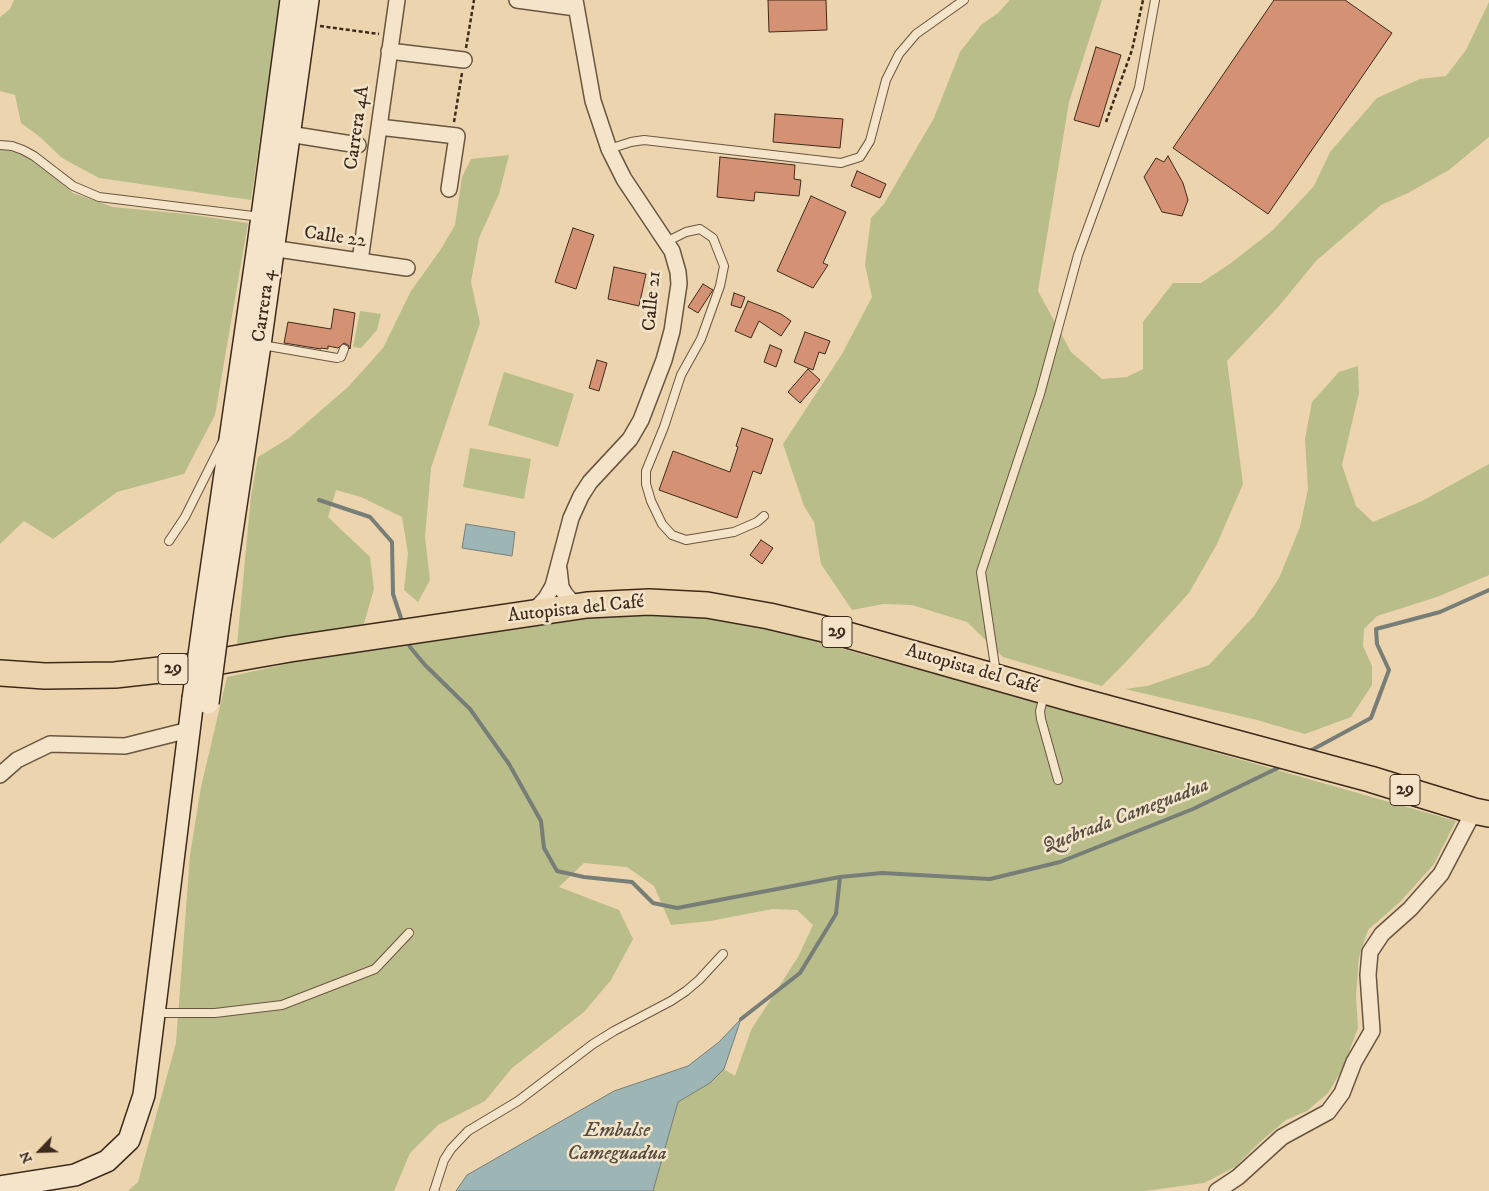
<!DOCTYPE html>
<meta charset="utf-8">
<style>
body{margin:0}
#map{position:relative;width:1489px;height:1191px;overflow:hidden;background:#ecd5ae;font-family:"IM FELL DW Pica",serif}
canvas{display:block}
.north{position:absolute;left:15px;top:1126px;width:50px;height:50px;-webkit-text-stroke:4px #f3e4ca;paint-order:stroke;rotate:246deg;font-size:14px;font-weight:700;line-height:20px;text-align:center;color:#3e2a1c}
.north::after{content:'';display:block;margin:auto;width:18px;height:22px;background:#3e2a1c;clip-path:polygon(50% 0,100% 100%,50% 72%,0 100%)}
</style>
<div id="map">
<canvas width="1489" height="1191"></canvas>
<div class="north">N</div>
</div>
<script>
const context = document.querySelector('canvas').getContext('2d');
context.lineJoin = 'round';
function fillPath(path, color) { context.fillStyle = color; context.fill(path, 'evenodd'); }
const toPath = rows => new Path2D(rows.map(r => 'M' + r).join(''));
function stroke(path, color, width, dash) { context.strokeStyle = color; context.lineWidth = width; context.lineCap = dash ? 'butt' : 'round'; context.setLineDash(dash || []); context.stroke(path); }
function label(font, color, halo, rows, align = 'center') {
  context.font = font + ' "IM FELL DW Pica",serif'; context.lineWidth = 5; context.setLineDash([]); context.textBaseline = 'middle'; context.strokeStyle = halo; context.fillStyle = color; for (const [text, x, y, turn = 0] of rows) {
    context.save(); context.translate(x, y); context.rotate((+turn || 0) * Math.PI / 180); context.textAlign = isNaN(turn) ? turn : align; if (halo) context.strokeText(text, 0, 0); context.fillText(text, 0, 0); context.restore();
  }
}
fillPath(toPath([
 [14,0,280,0,251,200,99,178,62,158,40,137,21,123,15,95,0,91,0,17,10,9],
 [1010,0,1102,0,1069,102,1038,291,1071,352,1102,379,1127,377,1143,369,1143,322,1173,283,1201,283,1231,263,1272,231,1314,186,1330,152,1377,98,1420,79,1446,76,1466,50,1489,2,1489,137,1449,170,1408,193,1381,205,1316,261,1279,306,1227,361,1243,484,1217,544,1189,593,1125,663,1102,686,1003,657,967,622,912,605,883,604,852,610,821,564,814,522,804,506,783,444,842,354,872,297,865,265,871,218,884,204,934,118,960,52,981,25,998,13],
 [0,148,25,155,73,193,113,207,186,214,248,223,215,415,184,474,117,492,53,539,24,521,0,544],
 [509,155,499,194,479,238,471,282,480,323,431,468,425,537,430,580,418,602,404,590,408,553,402,517,361,497,336,490,328,517,370,557,374,589,363,627,237,645,251,496,258,457,289,438,348,387,383,348,411,291,441,249,455,225,462,177,471,159],
 [360,311,381,314,377,330,361,348,353,347],
 [1358,366,1359,393,1342,465,1356,506,1373,522,1422,501,1489,464,1489,575,1437,597,1377,616,1364,629,1363,646,1372,666,1372,685,1351,717,1305,734,1257,720,1125,689,1147,686,1209,665,1254,616,1279,578,1300,527,1308,489,1305,439,1312,402,1339,372],
 [504,372,574,394,558,447,488,425],
 [470,448,531,459,524,499,463,487],
 [643,610,707,618,798,635,864,655,961,680,1456,821,1434,864,1401,901,1368,930,1359,957,1356,995,1358,1028,1342,1070,1328,1093,1307,1111,1286,1120,1260,1142,1235,1167,1204,1183,1145,1191,653,1191,678,1102,710,1083,724,1069,735,1076,751,1030,798,957,813,925,797,910,773,909,710,921,671,925,654,886,627,867,584,863,559,887,619,910,633,939,611,980,584,1012,512,1068,485,1101,438,1125,410,1153,394,1191,128,1191,138,1182,176,1043,190,855,201,787,227,677,341,652,434,637]
]), '#b9bd8a');
const water = toPath([
 [466,524,515,532,512,556,462,548,466,524],
 [741,1019,724,1069,710,1083,678,1102,653,1191,456,1191,467,1175,614,1091,688,1066,719,1042,741,1019]
]);
fillPath(water, '#9db6b5');
stroke(water, '#777e78', 1);
stroke(toPath([
 [319,500,370,517,392,542,393,594,403,624],
 [408,640,410,647,425,665,470,709,509,764,541,821,544,848,557,871,584,877,632,882,653,903,677,908,840,877,882,873,990,879,1060,862,1193,809,1284,765],
 [1308,752,1371,718,1389,670,1377,644,1376,629,1440,612,1489,590],
 [741,1019,800,973,836,914,840,877]
]), '#777e78', 4);
const building = toPath([
 [768,0,826,0,827,30,769,32,768,0],
 [1274,0,1345,0,1392,33,1268,214,1173,148,1274,0],
 [1096,47,1121,55,1099,127,1074,120,1096,47],
 [775,114,843,119,840,148,773,142,775,114],
 [1168,156,1183,183,1188,200,1182,216,1162,212,1144,177,1156,158,1164,162,1168,156],
 [720,157,795,165,794,179,801,180,799,196,755,192,754,201,717,197,720,157],
 [857,171,886,184,880,198,851,186,857,171],
 [811,196,846,212,823,263,828,265,813,288,777,271,811,196],
 [573,228,594,235,576,289,555,282,573,228],
 [614,267,646,274,639,306,608,299,614,267],
 [703,284,713,290,698,313,688,307,703,284],
 [734,293,745,297,741,308,731,305,734,293],
 [748,301,781,314,791,321,781,336,759,321,751,338,735,331,748,301],
 [334,309,355,313,350,349,348,345,344,343,338,348,328,346,328,349,321,348,321,349,284,343,288,322,331,329,334,309],
 [805,332,830,341,825,354,819,352,813,370,794,362,805,332],
 [770,345,782,350,776,367,764,362,770,345],
 [597,360,607,363,599,391,589,388,597,360],
 [808,369,820,380,800,403,788,392,808,369],
 [742,428,773,439,761,474,753,471,737,518,659,490,673,451,730,472,738,447,736,446,742,428],
 [761,540,773,548,762,564,750,555,761,540]
]);
fillPath(building, '#d59173');
stroke(building, '#3e2a1c', 1);
const service = toPath([
 [0,145,12,146,23,150,34,156,73,186,99,197,261,217],
 [609,149,631,142,644,140,841,163,860,157,870,141,886,80,899,54,916,34,964,0],
 [666,242,686,232,700,229,713,238,724,266,720,286,701,339,681,375,664,427,646,471,646,484,651,501,662,524,672,535,686,540,734,532,757,522,764,516],
 [262,345,337,358,341,357,344,349],
 [169,541,185,517,222,443],
 [996,673,981,572,1040,394,1078,255,1139,88,1155,0],
 [1044,695,1040,711,1041,719,1058,780],
 [157,1013,215,1013,282,1005,375,969,409,933],
 [434,1191,444,1160,451,1149,468,1131,518,1101,593,1044,614,1031,671,1001,686,991,699,980,723,954]
]);
const minor = toPath([
 [517,0,576,8],
 [389,51,464,60],
 [379,127,457,136,449,189],
 [289,134,358,145],
 [264,247,407,268],
 [360,261,397,0],
 [559,569,561,587,565,594,571,601,580,606],
 [533,612,546,598,553,586,571,518,581,496,590,482,630,439,641,420,664,360,672,331,679,284,678,272,672,251,624,179,609,149,593,101,575,0],
 [0,775,17,760,50,744,125,746,189,730],
 [1217,1191,1238,1177,1282,1137,1328,1112,1342,1093,1354,1062,1372,1031,1368,975,1370,952,1382,934,1410,909,1441,874,1474,811]
]);
const secondary = toPath([
 [205,612,258,246,291,0],
 [220,612,260,345,308,0],
 [0,1187,75,1175,107,1161,129,1140,144,1095,193,699]
]);
const trunk = toPath([
 [0,673,45,676,115,675,187,667,290,649,587,605,649,602,707,605,769,616,837,632,1073,699,1370,779,1474,811,1489,814]
]);
stroke(service, '#6a5540', 10);
stroke(minor, '#6a5540', 18);
stroke(secondary, '#3e2a1c', 24);
stroke(trunk, '#3e2a1c', 28);
stroke(toPath([
 [320,26,379,34],
 [466,48,474,0],
 [454,122,462,73],
 [1106,122,1132,50,1143,0]
]), '#3e2a1c', 2.5, [4, 2.5]);
stroke(service, '#f3e4ca', 8);
stroke(minor, '#f3e4ca', 15);
stroke(secondary, '#f3e4ca', 21);
stroke(trunk, '#ecd5ae', 25);
const secondaryBridge = toPath([
 [193,699,205,612],
 [208,703,220,612]
]);
stroke(secondaryBridge, '#3e2a1c', 24, []);
stroke(secondaryBridge, '#f3e4ca', 21);
for (const [x, y, w] of [
 [837,632,30],
 [173,669,30],
 [1405,790,30]
]) { const box = new Path2D(); box.roundRect(x - w / 2, y - 15.5, w, 31, 4); context.fillStyle = '#f3e4ca'; context.fill(box); stroke(box, '#3e2a1c', 1); }
label('bold 18px', '#3e2a1c', null, [
 ["29",837,632],
 ["29",173,669],
 ["29",1405,790]
]);
label('19px', '#3e2a1c', '#f3e4ca', [
 ["Carrera 4A",358,128,-82],
 ["Calle 22",335,238,8],
 ["Calle 21",653,301,-85],
 ["Carrera 4",265,306,-82],
 ["Autopista del Café",576,610,-6],
 ["Autopista del Café",972,670,16]
]);
label('italic 20px', '#564d42', '#f3e4ca', [
 ["Quebrada Cameguadua",1126,817,-21],
 ["Embalse",617,1132],
 ["Cameguadua",617,1155]
]);
</script>
